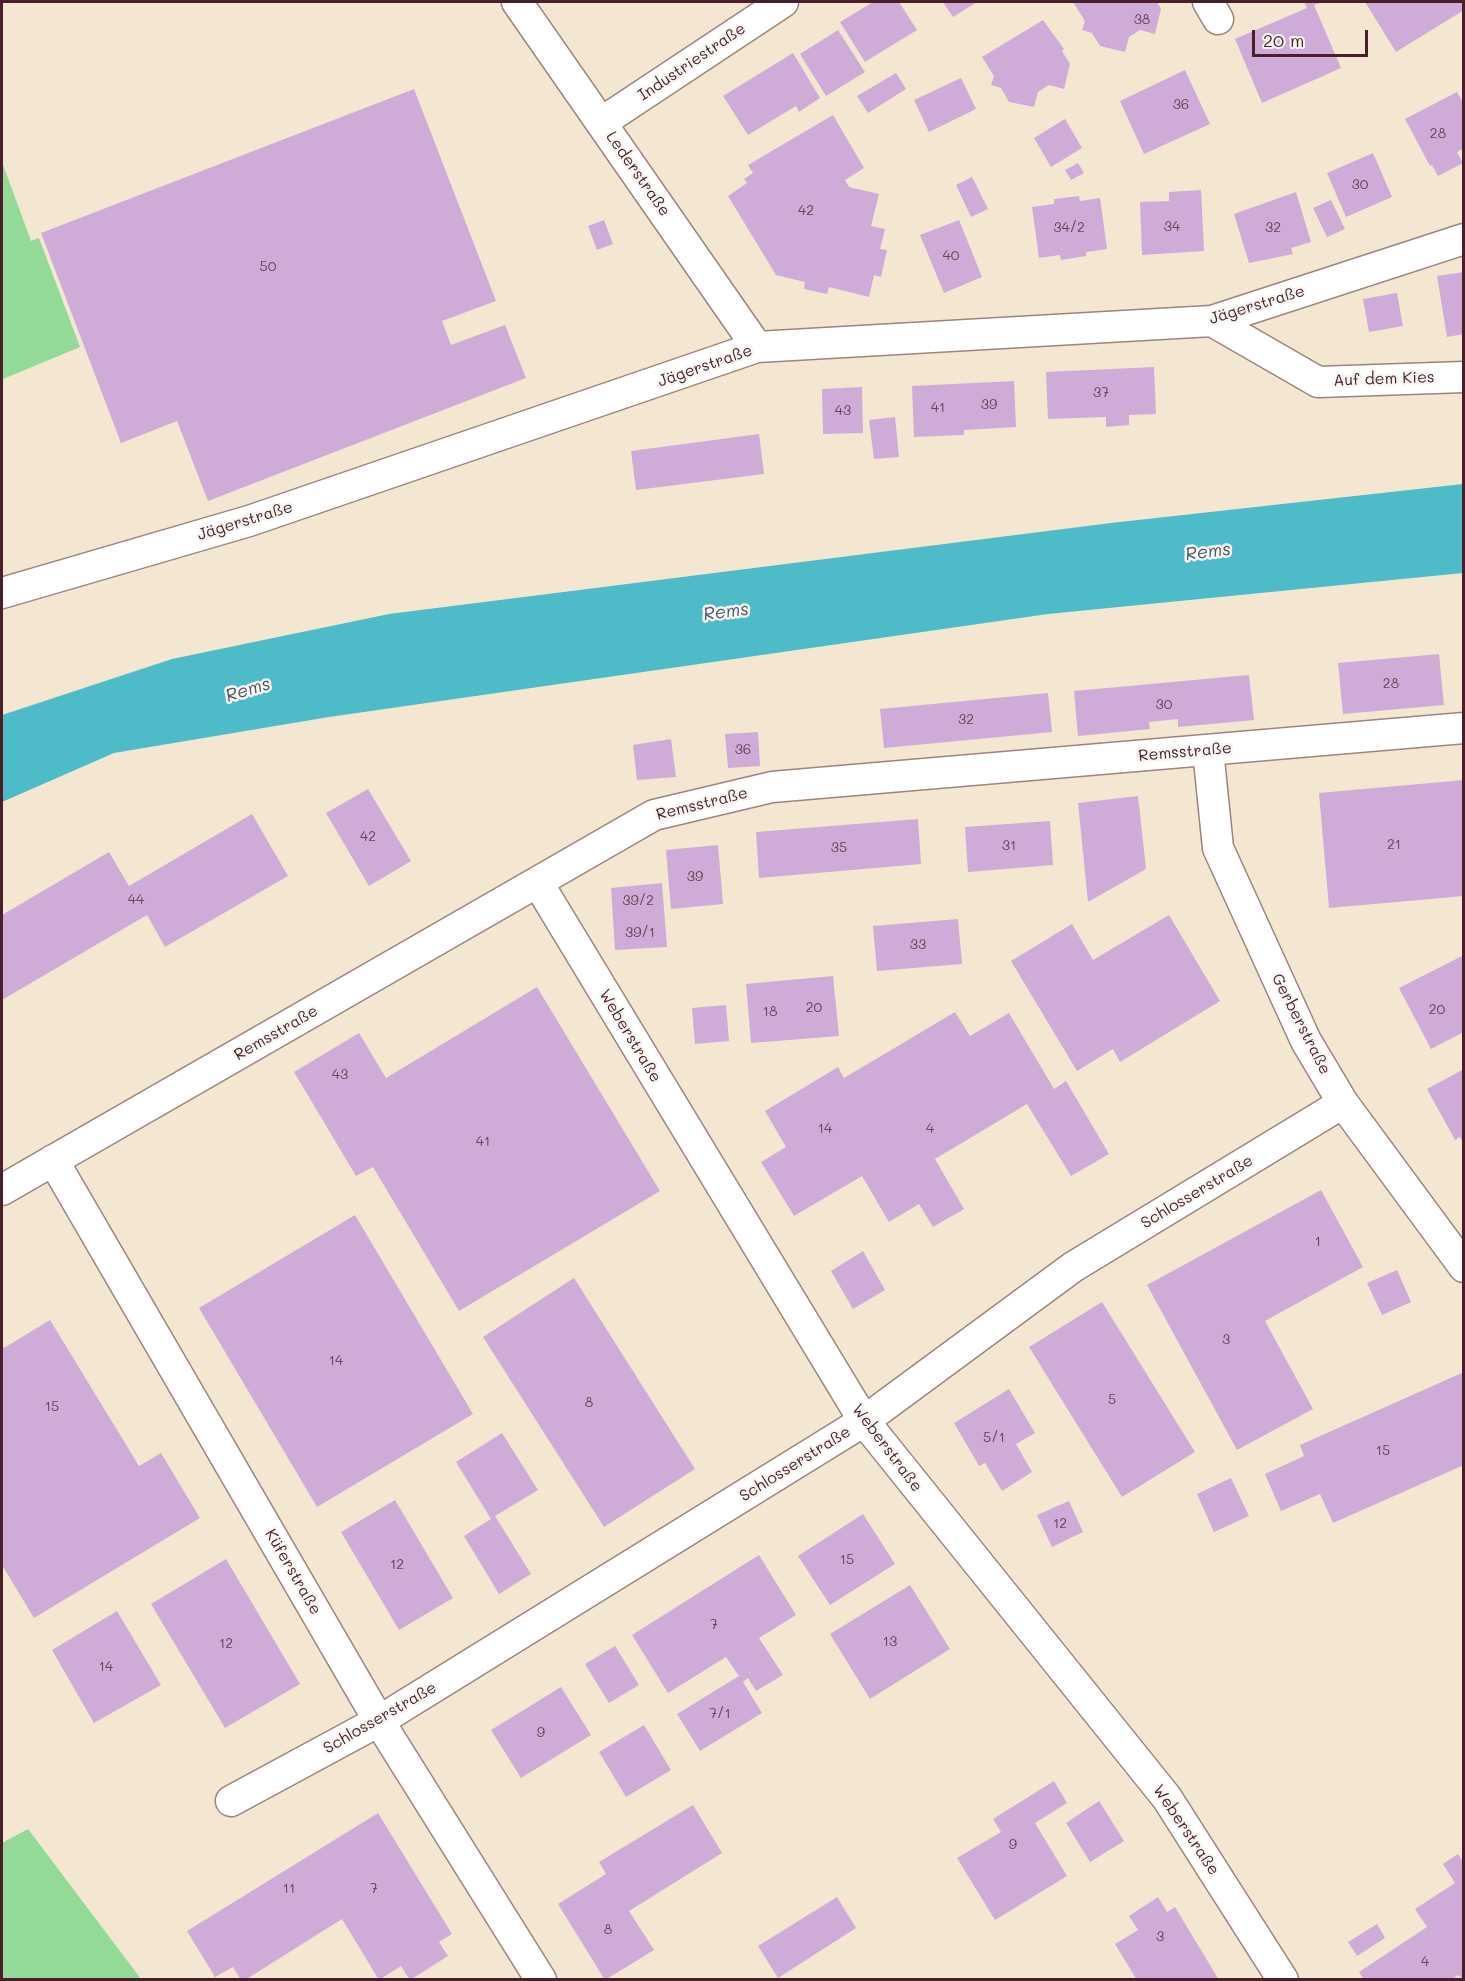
<!DOCTYPE html>
<meta charset="utf-8">
<style>
body{margin:0}
#map{position:relative;width:1465px;height:1981px;overflow:hidden;background:#f3e7d2;font-family:Mali,sans-serif}
canvas{display:block}
.frame{position:absolute;inset:0;border:3px solid #4a1f2b;pointer-events:none}
.scale{position:absolute;left:1252px;top:30px;width:116px;height:27px;box-sizing:border-box;border:3px solid #4a1f2b;border-top:0;padding-left:8px;font-size:18px;line-height:21px;white-space:nowrap;color:#4a1f2b;-webkit-text-stroke:4px #f6f6f2;paint-order:stroke}
</style>
<div id="map">
<canvas width="1465" height="1981"></canvas>
<div class="frame"></div>
<div class="scale">20 m</div>
</div>
<script>
const context = document.querySelector('canvas').getContext('2d');
context.lineJoin = 'round';
function fillPath(path, color) { context.fillStyle = color; context.fill(path, 'evenodd'); }
const toPath = rows => new Path2D(rows.map(r => 'M' + r).join(''));
function stroke(path, color, width, dash) { context.strokeStyle = color; context.lineWidth = width; context.lineCap = dash ? 'butt' : 'round'; context.setLineDash(dash || []); context.stroke(path); }
function label(font, color, halo, rows, align = 'center') {
  context.font = font + ' Mali,sans-serif'; context.lineWidth = 5; context.setLineDash([]); context.textBaseline = 'middle'; context.strokeStyle = halo; context.fillStyle = color; for (const [text, x, y, turn = 0] of rows) {
    context.save(); context.translate(x, y); context.rotate((+turn || 0) * Math.PI / 180); context.textAlign = isNaN(turn) ? turn : align; if (halo) context.strokeText(text, 0, 0); context.fillText(text, 0, 0); context.restore();
  }
}
fillPath(toPath([
 [2,162,31,241,39,238,80,347,3,379],
 [28,1829,141,1979,2,1979,2,1843]
]), '#92da95');
fillPath(toPath([
 [1463,484,1463,573,1048,614,329,717,114,753,2,802,2,715,172,659,389,614,1111,523]
]), '#4ebbc8');
fillPath(toPath([
 [873,2,899,2,917,30,865,62,840,22],
 [943,2,977,2,953,17],
 [1073,2,1157,2,1161,9,1155,34,1140,30,1129,37,1125,52,1100,46,1092,33,1082,30,1085,21],
 [1304,2,1323,2,1314,5,1341,68,1262,103,1235,39,1307,8],
 [1365,2,1464,2,1464,10,1396,52],
 [1043,20,1064,49,1062,51,1070,64,1064,89,1049,85,1038,92,1034,107,1009,102,1001,88,991,85,994,76,982,57],
 [838,30,865,72,826,96,800,54],
 [793,53,820,98,799,112,796,106,748,135,723,96],
 [1185,70,1210,124,1144,154,1120,101],
 [896,73,906,89,868,113,857,96],
 [961,78,976,109,929,132,914,100],
 [414,89,496,301,442,321,451,345,505,325,526,378,208,501,177,421,121,443,41,233],
 [1457,92,1464,104,1464,148,1457,152,1463,163,1438,176,1432,165,1430,166,1405,119],
 [833,115,864,168,845,180,849,187,879,194,871,226,885,229,880,249,887,250,881,277,874,275,869,297,829,287,827,294,804,289,805,282,776,275,728,196,747,183,744,179,753,173,748,165],
 [1065,119,1082,148,1051,167,1034,138],
 [1373,153,1392,197,1346,217,1327,173],
 [1078,163,1084,173,1071,180,1065,170],
 [972,177,988,209,971,217,956,185],
 [1201,190,1204,251,1142,255,1140,202,1169,201,1169,192],
 [1296,192,1311,242,1291,248,1293,254,1249,263,1234,214],
 [1079,196,1080,201,1100,198,1107,249,1086,252,1086,256,1061,260,1060,255,1039,258,1032,207,1054,204,1054,199],
 [1331,200,1345,229,1327,237,1313,208],
 [604,220,613,244,597,250,588,226],
 [959,220,982,277,944,293,920,235],
 [1464,272,1464,334,1447,337,1437,276],
 [1397,293,1403,326,1369,332,1363,299],
 [1154,367,1156,414,1129,415,1129,425,1106,427,1106,417,1048,419,1046,372],
 [1014,381,1016,427,964,430,964,435,914,437,912,386],
 [862,387,863,433,823,434,822,389],
 [895,417,899,457,874,459,869,420],
 [759,434,764,474,636,490,631,451],
 [1439,654,1444,705,1343,714,1338,663],
 [1249,675,1254,720,1178,727,1178,719,1149,722,1150,729,1078,736,1074,691],
 [1048,693,1052,732,884,748,880,709],
 [758,732,760,766,728,768,725,734],
 [671,739,676,777,637,780,633,745],
 [1464,780,1464,896,1329,908,1319,793],
 [368,789,411,861,369,886,326,813],
 [1138,796,1146,869,1088,902,1078,803],
 [252,814,288,876,165,947,147,915,2,1000,2,915,109,852,129,886],
 [918,819,921,864,759,878,756,832],
 [1050,821,1053,865,968,872,965,827],
 [718,845,723,904,671,909,666,850],
 [662,883,667,947,615,950,611,888],
 [1169,915,1220,1001,1120,1062,1113,1049,1077,1071,1011,961,1072,924,1093,960],
 [958,919,962,964,877,971,873,926],
 [1464,955,1464,1032,1431,1049,1399,988],
 [833,976,839,1036,751,1043,746,984],
 [537,987,660,1191,459,1311,373,1167,356,1176,294,1072,359,1033,386,1078],
 [726,1005,729,1041,695,1044,692,1008],
 [955,1012,970,1036,1009,1013,1054,1089,1066,1081,1109,1154,1071,1176,1027,1104,935,1159,964,1209,933,1227,919,1204,889,1222,862,1176,794,1216,761,1162,786,1147,765,1111,838,1067,844,1078],
 [1464,1069,1464,1144,1460,1137,1455,1140,1427,1089],
 [1321,1190,1363,1267,1265,1321,1313,1409,1237,1450,1147,1285],
 [355,1215,473,1414,317,1507,199,1308],
 [863,1251,885,1290,853,1309,831,1271],
 [1397,1270,1411,1302,1382,1315,1367,1283],
 [574,1278,695,1469,604,1527,483,1337],
 [1102,1302,1195,1452,1122,1497,1029,1347],
 [50,1320,139,1466,161,1453,200,1518,34,1618,2,1565,2,1345,4,1348],
 [1464,1372,1464,1465,1333,1523,1320,1494,1281,1511,1265,1474,1304,1456,1300,1445],
 [1009,1389,1035,1433,1016,1444,1032,1472,1002,1491,985,1463,979,1466,954,1423],
 [502,1433,538,1490,495,1516,531,1574,499,1594,464,1536,491,1519,456,1462],
 [1231,1478,1249,1516,1214,1532,1197,1494],
 [395,1500,453,1598,399,1630,341,1532],
 [1069,1501,1083,1532,1052,1547,1037,1515],
 [863,1514,895,1564,830,1605,798,1556],
 [759,1555,796,1615,759,1638,783,1675,756,1691,748,1678,743,1682,762,1713,700,1751,677,1714,739,1676,726,1657,668,1693,632,1635],
 [226,1559,300,1684,225,1728,151,1604],
 [910,1585,950,1649,870,1699,830,1634],
 [117,1611,161,1685,94,1723,52,1650],
 [615,1646,639,1685,609,1703,585,1664],
 [561,1687,591,1735,521,1778,491,1730],
 [644,1725,671,1770,626,1797,599,1752],
 [1054,1781,1067,1803,1035,1823,1067,1876,995,1920,957,1858,1001,1832,993,1819],
 [1099,1801,1124,1841,1090,1862,1066,1823],
 [693,1805,722,1853,629,1911,654,1950,605,1980,558,1904,606,1874,599,1862],
 [378,1813,452,1934,439,1942,448,1956,410,1980,401,1966,379,1980,342,1919,245,1980,241,1980,233,1967,215,1977,187,1931],
 [1458,1854,1464,1863,1464,1980,1458,1975,1451,1980,1364,1980,1359,1972,1427,1927,1415,1909,1455,1883,1443,1864],
 [837,1897,856,1928,778,1978,758,1946],
 [1158,1897,1167,1912,1175,1907,1219,1980,1137,1980,1115,1944,1138,1930,1129,1916],
 [1377,1924,1385,1938,1357,1956,1348,1942]
]), '#cfacd7');
const minor = toPath([
 [517,2,757,347],
 [1208,2,1218,19],
 [602,122,783,2],
 [1212,321,1318,382,1464,377],
 [2,593,249,521,757,347,1212,321,1464,239],
 [1208,750,1218,848,1306,1041,1343,1103,1464,1267],
 [538,883,864,1421,1167,1798,1283,1980],
 [53,1160,379,1721,541,1980],
 [2,1190,654,815,772,787,1464,728],
 [231,1801,379,1721,864,1421,1073,1267,1343,1103]
]);
stroke(minor, '#9e837e', 33);
stroke(minor, '#fff', 30);
label('14px', '#6b4256', null, [
 ["38",1142,20],
 ["36",1181,105],
 ["28",1438,134],
 ["30",1360,185],
 ["42",806,211],
 ["34",1172,227],
 ["34/2",1069,228],
 ["32",1273,228],
 ["40",951,256],
 ["50",268,267],
 ["37",1101,393],
 ["39",989,405],
 ["41",938,408],
 ["43",843,411],
 ["28",1391,684],
 ["30",1164,705],
 ["32",966,720],
 ["36",743,750],
 ["42",368,837],
 ["21",1394,845],
 ["31",1009,846],
 ["35",839,848],
 ["39",695,877],
 ["44",136,900],
 ["39/2",638,901],
 ["39/1",640,933],
 ["33",918,945],
 ["20",814,1008],
 ["20",1437,1010],
 ["18",770,1012],
 ["43",340,1075],
 ["14",825,1129],
 ["4",930,1129],
 ["41",483,1142],
 ["1",1318,1242],
 ["3",1226,1340],
 ["14",336,1361],
 ["5",1112,1400],
 ["8",589,1403],
 ["15",52,1407],
 ["5/1",994,1438],
 ["15",1383,1451],
 ["12",1060,1524],
 ["15",847,1560],
 ["12",397,1565],
 ["7",714,1625],
 ["13",890,1642],
 ["12",226,1644],
 ["14",106,1667],
 ["7/1",720,1714],
 ["9",541,1733],
 ["9",1013,1845],
 ["11",289,1889],
 ["7",374,1889],
 ["8",608,1930],
 ["3",1160,1937],
 ["4",1425,1962]
]);
label('16px', '#4a1f2b', '#f6f6f2', [
 ["Industriestraße",692,62,-34],
 ["Lederstraße",638,174,55],
 ["Jägerstraße",1257,305,-17],
 ["Jägerstraße",705,366,-19],
 ["Auf dem Kies",1384,379,-2],
 ["Jägerstraße",245,521,-17],
 ["Remsstraße",1185,752,-5],
 ["Remsstraße",702,804,-14],
 ["Gerberstraße",1301,1024,63],
 ["Remsstraße",276,1033,-30],
 ["Weberstraße",630,1036,59],
 ["Schlosserstraße",1197,1192,-31],
 ["Weberstraße",887,1448,53],
 ["Schlosserstraße",795,1464,-32],
 ["Küferstraße",293,1572,60],
 ["Schlosserstraße",380,1718,-30],
 ["Weberstraße",1186,1830,56]
]);
label('italic 18px', '#4b5662', '#f6f6f2', [
 ["Rems",1208,552,-7],
 ["Rems",726,612,-7],
 ["Rems",248,690,-17]
]);
</script>
